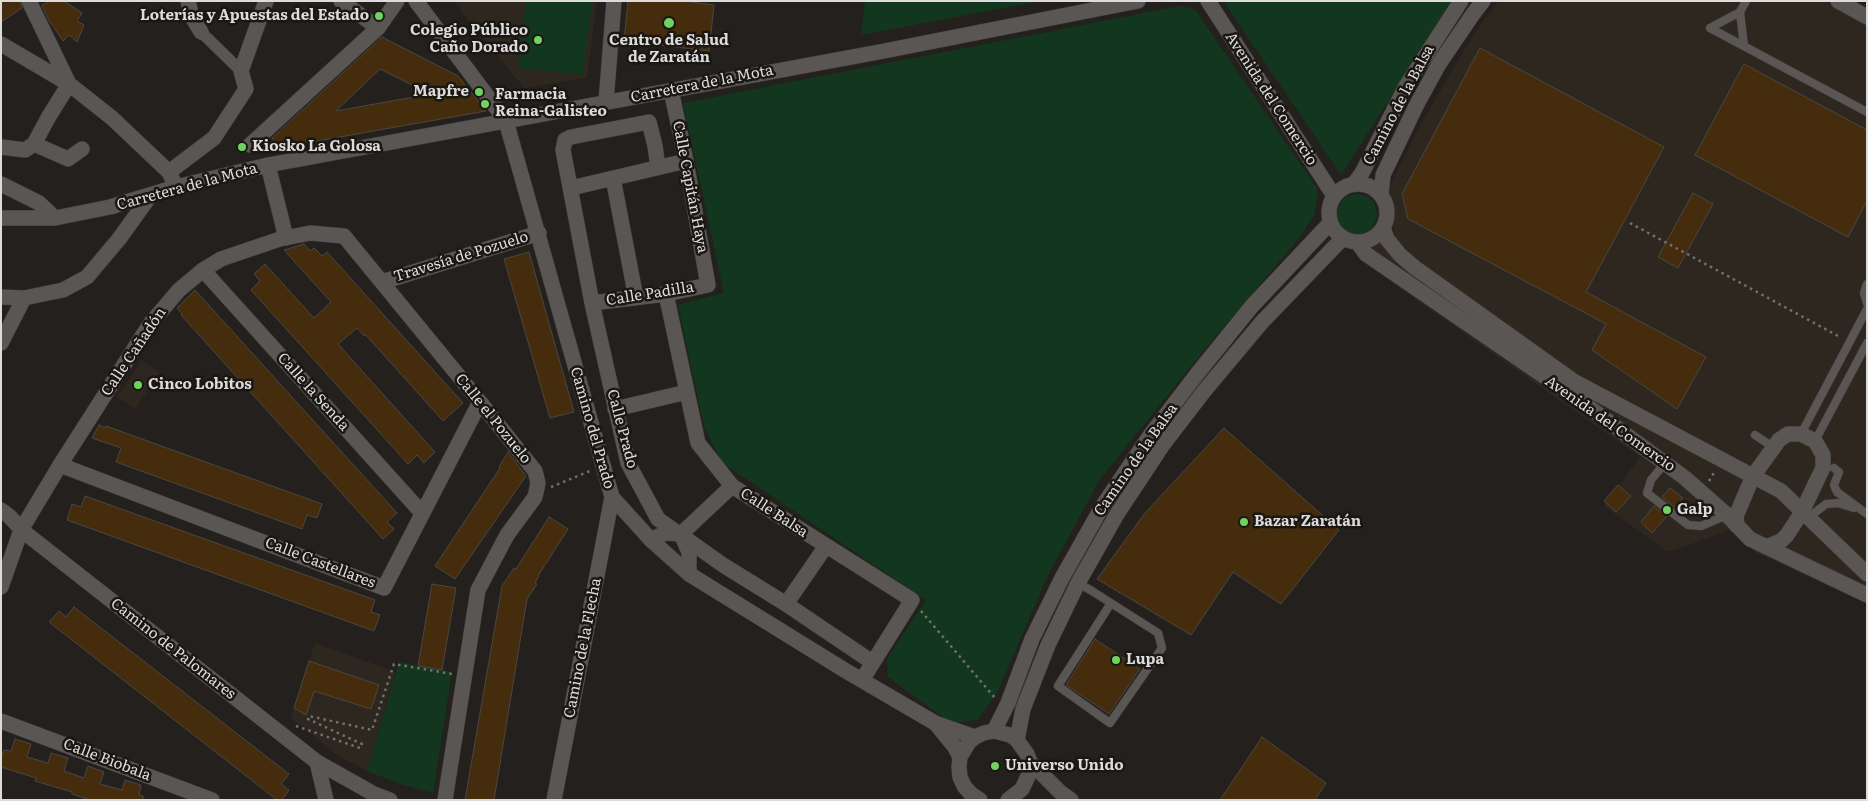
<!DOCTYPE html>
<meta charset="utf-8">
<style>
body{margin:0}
#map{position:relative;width:1868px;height:801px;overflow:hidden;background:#23201e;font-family:Literata,serif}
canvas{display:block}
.frame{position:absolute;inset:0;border:2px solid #dedcda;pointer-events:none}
</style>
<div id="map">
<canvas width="1868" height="801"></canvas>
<div class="frame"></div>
</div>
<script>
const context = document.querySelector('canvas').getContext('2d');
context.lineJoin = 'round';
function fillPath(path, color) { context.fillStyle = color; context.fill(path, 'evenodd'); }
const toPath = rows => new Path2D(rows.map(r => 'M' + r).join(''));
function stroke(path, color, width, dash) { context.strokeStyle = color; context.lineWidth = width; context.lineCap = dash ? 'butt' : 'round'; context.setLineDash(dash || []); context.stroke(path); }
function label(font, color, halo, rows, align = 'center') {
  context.font = font + ' Literata,serif'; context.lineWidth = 5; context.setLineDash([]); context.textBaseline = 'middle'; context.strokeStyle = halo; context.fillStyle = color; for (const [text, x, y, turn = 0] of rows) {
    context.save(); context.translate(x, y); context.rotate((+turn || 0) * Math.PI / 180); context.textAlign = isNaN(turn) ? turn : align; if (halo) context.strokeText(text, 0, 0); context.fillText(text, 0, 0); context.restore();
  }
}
fillPath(toPath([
 [453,1,597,1,587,78,524,88],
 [1499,1,1826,1,1867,23,1867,604,1755,552,1731,530,1668,552,1604,506,1640,457,1357,258,1394,231,1387,192,1422,122,1475,32],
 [142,360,160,373,135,409,117,397],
 [315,643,396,672,367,771,339,756,291,718]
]), '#2e2720');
fillPath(toPath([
 [526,1,592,1,583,75,518,68],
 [865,1,1041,1,861,35],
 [1228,1,1452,1,1341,175,1224,2],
 [1180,6,1195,9,1318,190,1314,215,1297,241,1210,343,1100,479,1048,575,998,691,977,720,951,723,888,677,887,659,926,600,721,462,704,426,678,305,724,293,683,103],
 '1337 214a20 20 0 1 1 40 0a20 20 0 1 1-40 0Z',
 [399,662,452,672,433,793,400,784,367,771]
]), '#13371e');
const building = toPath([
 [1,1,20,1,22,8,1,22,1,1],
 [50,1,64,1,82,13,77,21,84,25,77,42,69,35,63,41,48,19,42,5,50,1],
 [628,1,684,1,714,5,709,51,624,41,628,1],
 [382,37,458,76,486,111,278,148,272,138,382,37],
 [380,69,430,94,336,111,380,69],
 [1480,48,1664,147,1586,292,1706,357,1677,409,1592,350,1606,324,1408,219,1402,194,1480,48],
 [1744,64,1867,130,1867,201,1848,237,1695,155,1744,64],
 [1693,193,1713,204,1678,268,1658,257,1693,193],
 [304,244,310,251,314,248,322,256,327,252,463,403,443,421,365,334,364,336,357,328,338,344,435,452,424,463,417,455,408,464,251,290,260,281,254,274,265,264,314,318,331,302,284,250,304,244],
 [529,252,574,412,550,418,504,259,529,252],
 [195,290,397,513,387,522,394,529,383,539,181,315,182,314,177,308,195,290],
 [99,425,105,428,106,426,322,504,317,518,307,515,302,529,116,462,121,448,92,438,99,425],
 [1224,428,1339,530,1281,604,1233,572,1191,635,1097,579,1145,513,1224,428],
 [508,452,526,476,455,579,435,566,500,468,499,467,508,452],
 [1618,485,1631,496,1616,512,1604,501,1618,485],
 [1670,488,1683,498,1674,507,1662,497,1670,488],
 [85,496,375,600,371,612,380,615,374,631,67,520,72,504,81,507,85,496],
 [1654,506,1667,516,1652,533,1641,522,1654,506],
 [549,517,568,529,538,576,539,576,535,583,537,584,527,599,494,800,465,800,502,586,514,568,516,569,549,517],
 [432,584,456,588,442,670,418,666,432,584],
 [74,607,289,774,281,784,289,790,282,800,277,800,49,622,59,611,66,617,74,607],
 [1095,639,1140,669,1109,714,1066,685,1095,639],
 [309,661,379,685,371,709,314,691,306,715,294,708,309,661],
 [1262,737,1326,783,1315,800,1220,800,1262,737],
 [15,739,31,744,27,757,48,763,51,753,68,758,64,771,84,778,88,766,104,772,100,784,122,790,125,780,141,785,139,795,143,796,143,800,90,800,72,794,72,792,35,781,36,778,1,767,1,758,4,750,11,751,15,739]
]);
fillPath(building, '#452c0c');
stroke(building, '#4a4744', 1);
const service = toPath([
 [1710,28,1867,112],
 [1710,28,1740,12],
 [1744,46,1740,12,1746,1],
 [1867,284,1864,293,1867,303],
 [1801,434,1867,309],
 [1755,435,1773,447],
 [1815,441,1867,343],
 [1665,463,1651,480,1647,493,1688,525,1701,526,1727,515],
 [1834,468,1839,472,1834,485,1837,492,1867,514],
 [1808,518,1826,504,1838,503,1854,508],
 [1078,583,1092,591,1158,633,1162,648,1110,723,1058,686,1111,603]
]);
const pedestrian = toPath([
 [201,32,241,71]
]);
const minor = toPath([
 [29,1,69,84],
 [188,1,192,17,201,32],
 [341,1,378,28],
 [416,1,506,121],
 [1208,1,1334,196],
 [1838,1,1867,17],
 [1,44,69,84,112,118,169,172,176,187],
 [606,102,614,1],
 [34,144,68,159,82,149],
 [250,145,378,28,397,1],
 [1,147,25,150,34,144,48,118,69,84],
 [268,165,286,238],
 [658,167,655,146,649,122,571,137,565,140,563,150,592,303,628,463,658,519,723,565,786,604,872,662],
 [169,172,214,138,246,89,241,71,266,1],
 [613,178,636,298],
 [1,184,39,203,55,218],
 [1354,184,1362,173,1406,86,1461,1],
 '1329 213a29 29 0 1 1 58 0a29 29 0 1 1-58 0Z',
 [571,188,686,161],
 [1381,195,1383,175,1416,106,1439,64,1473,14,1483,1],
 [1383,228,1387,239,1400,255,1414,267,1575,382,1781,491,1867,574],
 [1357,242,1366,254,1586,405,1685,478,1727,515,1750,539,1867,595],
 [203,270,422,513],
 [382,282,539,233],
 [666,294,698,443,732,486,912,600,862,680],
 [1,297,24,298,63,290,87,277,119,239,150,196],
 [592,303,666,294,708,285,686,161,671,90],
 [1,343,24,298],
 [615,409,687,392],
 [60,465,384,588,480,402],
 [1,510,9,516,24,532,317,762,374,794,390,800],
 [1737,526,1736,516,1753,476,1779,440,1788,434,1801,434,1815,441,1823,455,1823,468,1819,476,1802,512,1787,535,1781,541,1766,547],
 [681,534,732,486],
 [651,540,665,533,681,534,689,552,689,574],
 [1,587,21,530,60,465,150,324,179,290,203,270,221,259,280,239,310,233,344,236,480,402,535,471,538,483,535,497,507,535,478,590,445,800],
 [786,604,826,546],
 [1,721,212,800],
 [994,731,1008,703,1032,639,1062,578,1102,507,1151,434,1197,374,1252,306,1330,223],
 [1017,740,1023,709,1048,645,1078,583,1117,514,1162,446,1205,390,1262,322,1343,238],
 [317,762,326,800],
 [554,800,612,497]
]);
const secondary = toPath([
 [506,121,612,497,651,540,689,574,846,671,935,723,975,737],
 [1,218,55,218,110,207,176,187,268,165,879,52,1138,1],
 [936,724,954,746,960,757],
 [1030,762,1060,792,1071,800],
 [980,800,971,794,964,786,960,777,959,767,960,757,969,742,975,737,984,733,994,731,1010,735,1017,740,1027,754,1030,762,1030,772,1022,789,1008,800]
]);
stroke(service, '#3f3c3a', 9);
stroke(pedestrian, '#3f3c3a', 12);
stroke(minor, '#3f3c3a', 16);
stroke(secondary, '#3f3c3a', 16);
stroke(toPath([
 [1630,223,1840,337],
 [1709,481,1715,471],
 [551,487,590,471],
 [921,611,995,698],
 [296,726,360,748,362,744,308,719,309,716,372,730,394,664,452,674]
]), '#73706e', 2.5, [2.5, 4]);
stroke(service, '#595653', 8);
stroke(pedestrian, '#595653', 11);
stroke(minor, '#595653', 15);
stroke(secondary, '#595653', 15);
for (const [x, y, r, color] of [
 [379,16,5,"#70d35f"],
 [669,23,6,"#70d35f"],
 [538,40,5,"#70d35f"],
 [479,92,5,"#70d35f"],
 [485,104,5,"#70d35f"],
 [242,147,5,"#70d35f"],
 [138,385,5,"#70d35f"],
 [1667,510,5,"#70d35f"],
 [1244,522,5,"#70d35f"],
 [1116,660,5,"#70d35f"],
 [995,766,5,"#70d35f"]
]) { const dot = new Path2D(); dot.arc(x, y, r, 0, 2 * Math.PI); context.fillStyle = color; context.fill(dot); stroke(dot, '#1a1714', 2); }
label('bold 15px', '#dedcda', '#1a1714', [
 ["Loterías y Apuestas del Estado",369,16,"right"],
 ["Colegio Público",528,31,"right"],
 ["Caño Dorado",528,48,"right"],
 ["Centro de Salud",669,41,"center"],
 ["de Zaratán",669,58,"center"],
 ["Mapfre",469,92,"right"],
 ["Farmacia",495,95],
 ["Reina-Galisteo",495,112],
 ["Kiosko La Golosa",252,147],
 ["Cinco Lobitos",148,385],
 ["Galp",1677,510],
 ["Bazar Zaratán",1254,522],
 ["Lupa",1126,660],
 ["Universo Unido",1005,766]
], 'left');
label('15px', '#dedcda', '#1a1714', [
 ["Carretera de la Mota",702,84,-11],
 ["Avenida del Comercio",1271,99,57],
 ["Camino de la Balsa",1399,105,-62],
 ["Carretera de la Mota",187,187,-15],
 ["Calle Capitán Haya",690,187,79],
 ["Travesía de Pozuelo",461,257,-17],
 ["Calle Padilla",650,294,-9],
 ["Calle Cañadón",134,352,-56],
 ["Calle la Senda",313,392,48],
 ["Calle el Pozuelo",493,419,51],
 ["Avenida del Comercio",1610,424,35],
 ["Camino del Prado",592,428,74],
 ["Calle Prado",622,429,75],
 ["Camino de la Balsa",1136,460,-55],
 ["Calle Balsa",774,513,33],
 ["Calle Castellares",320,563,21],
 ["Camino de la Flecha",583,648,-79],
 ["Camino de Palomares",173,649,38],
 ["Calle Biobala",107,760,21]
]);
</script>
